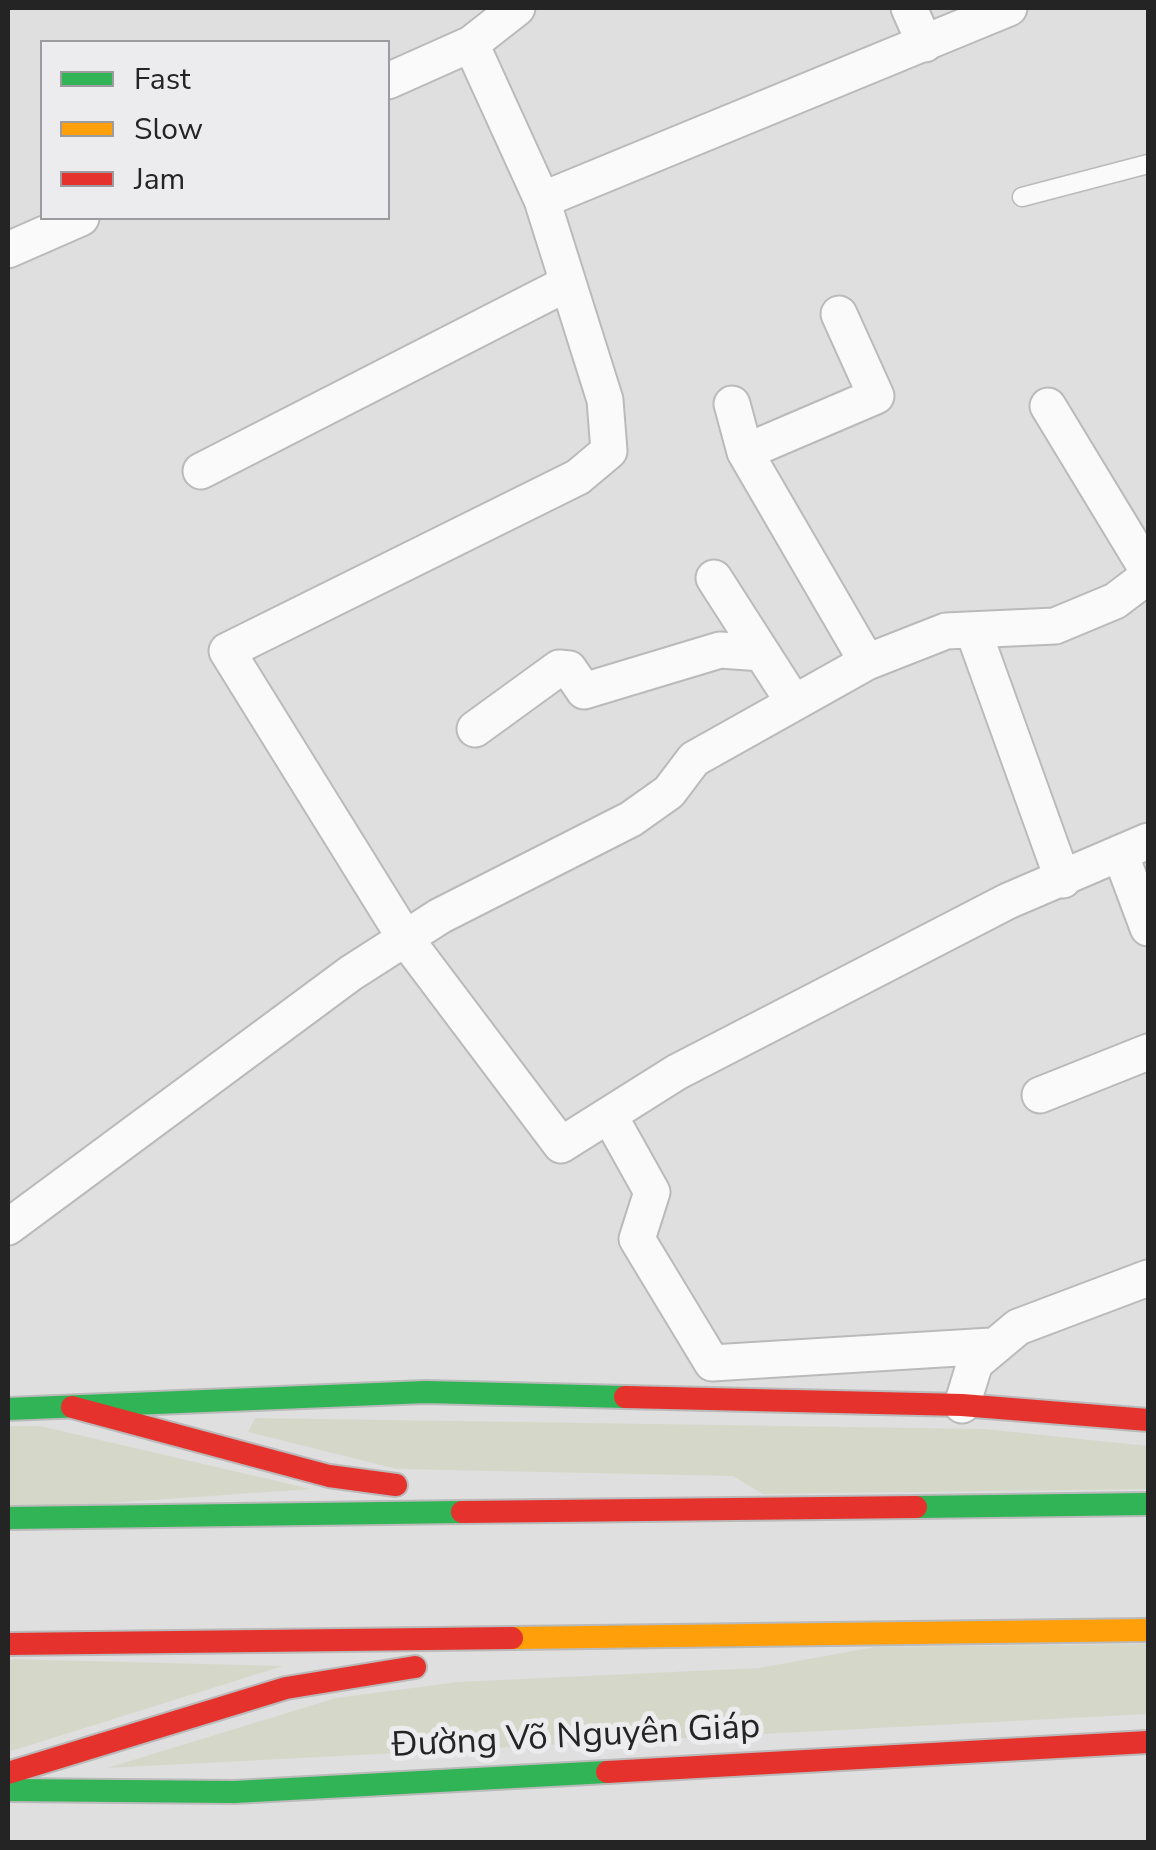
<!DOCTYPE html>
<meta charset="utf-8">
<style>
body{margin:0}
#map{position:relative;width:1156px;height:1850px;overflow:hidden;background:#dfdfe0;font-family:"Nunito Sans",sans-serif}
canvas{display:block}
.frame{position:absolute;inset:0;border:10px solid #242425;pointer-events:none}
.legend{position:absolute;left:40px;top:40px;width:350px;height:180px;box-sizing:border-box;background:#ececee;border:2px solid #9c9c9e;margin:0;padding:12px 18px;list-style:none;font-size:30px;color:#242425}
.legend li{display:flex;align-items:center;gap:20px;height:50px}
.legend b{width:50px;border:2px solid #9c9c9e}
</style>
<div id="map">
<canvas width="1156" height="1850"></canvas>
<div class="frame"></div>
<ul class="legend">
<li><b style="height:12px;background:#30b455"></b>Fast</li>
<li><b style="height:12px;background:#ff9f0a"></b>Slow</li>
<li><b style="height:12px;background:#e5322d"></b>Jam</li>
</ul>
</div>
<script>
const context = document.querySelector('canvas').getContext('2d');
context.lineJoin = 'round';
function fillPath(path, color) { context.fillStyle = color; context.fill(path, 'evenodd'); }
const toPath = rows => new Path2D(rows.map(r => 'M' + r).join(''));
function stroke(path, color, width, dash) { context.strokeStyle = color; context.lineWidth = width; context.lineCap = dash ? 'butt' : 'round'; context.setLineDash(dash || []); context.stroke(path); }
function label(font, color, halo, rows, align = 'center') {
  context.font = font + ' "Nunito Sans",sans-serif'; context.lineWidth = 10; context.setLineDash([]); context.textBaseline = 'middle'; context.strokeStyle = halo; context.fillStyle = color; for (const [text, x, y, turn = 0] of rows) {
    context.save(); context.translate(x, y); context.rotate((+turn || 0) * Math.PI / 180); context.textAlign = isNaN(turn) ? turn : align; if (halo) context.strokeText(text, 0, 0); context.fillText(text, 0, 0); context.restore();
  }
}
fillPath(toPath([
 [255,1418,984,1429,1148,1446,1148,1489,763,1494,733,1476,397,1469,248,1432],
 [8,1426,40,1426,311,1489,8,1510],
 [1148,1644,1148,1714,107,1768,336,1698,458,1682,759,1668,875,1647],
 [8,1659,283,1666,8,1752]
]), '#d5d8c8');
const lane = toPath([
 [1022,197,1148,164]
]);
const street = toPath([
 [909,8,925,44],
 [471,44,542,200,605,400,609,451,578,477,227,651,405,938,561,1145,677,1072,1008,901,1148,841],
 [388,81,471,44,517,8],
 [542,200,1009,8],
 [8,250,81,218],
 [732,404,745,452,867,662],
 [1048,406,1148,571],
 [745,452,876,396,839,314],
 [201,471,568,283],
 [714,578,794,703],
 [973,630,1063,880],
 [475,729,559,668,569,669,584,691,720,650,762,653],
 [1120,853,1148,928],
 [1040,1095,1148,1052],
 [609,1115,652,1192,637,1239,712,1363,991,1346],
 [8,1227,351,973,440,916,631,819,669,792,694,759,867,662,946,631,1055,626,1115,601,1148,576],
 [962,1405,975,1363,1018,1327,1148,1278]
]);
const fast = toPath([
 [8,1409,426,1392,625,1397],
 [916,1507,1148,1504],
 [8,1518,462,1512],
 [8,1790,234,1792,607,1772]
]);
const slow = toPath([
 [512,1638,1148,1630]
]);
const jam = toPath([
 [625,1397,962,1405,1148,1420],
 [72,1407,329,1476,396,1485],
 [462,1512,916,1507],
 [8,1644,512,1638],
 [607,1772,1148,1742],
 [8,1773,286,1688,415,1667]
]);
stroke(lane, '#bababa', 21);
stroke(street, '#bababa', 39);
stroke(fast, '#bababa', 26);
stroke(slow, '#bababa', 26);
stroke(jam, '#bababa', 26);
stroke(lane, '#fafafa', 18);
stroke(street, '#fafafa', 35);
stroke(fast, '#30b455', 22);
stroke(slow, '#ff9f0a', 22);
stroke(jam, '#e5322d', 22);
label('35px', '#242425', '#ececee', [
 ["Đường Võ Nguyên Giáp",576,1738,-3]
]);
</script>
